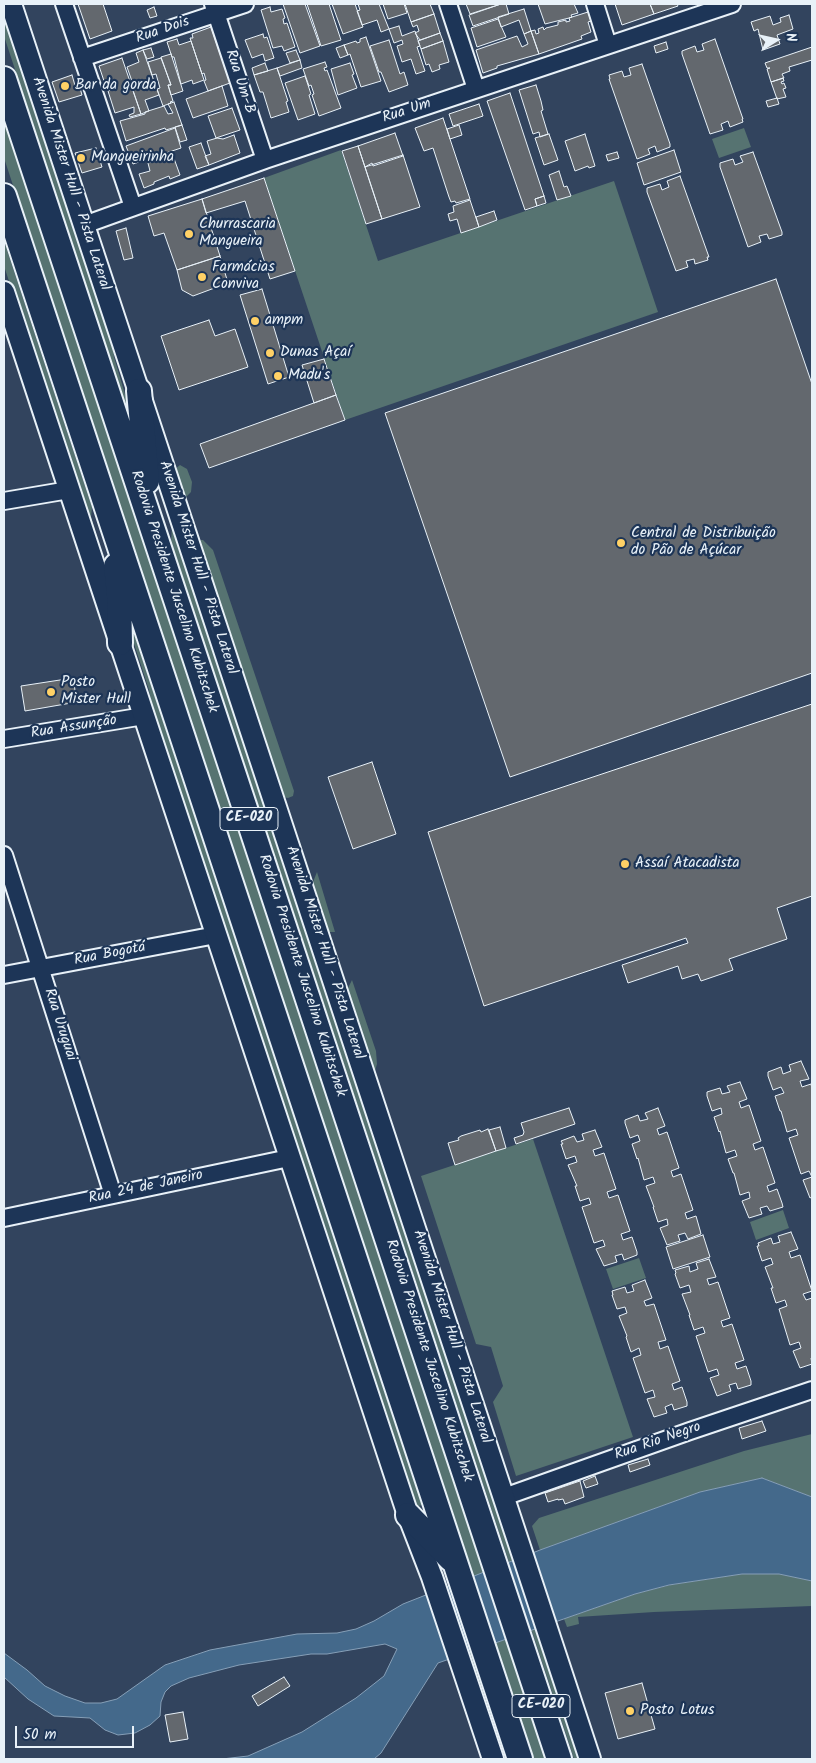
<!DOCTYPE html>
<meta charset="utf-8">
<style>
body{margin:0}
#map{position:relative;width:816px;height:1763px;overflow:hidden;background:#32445e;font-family:Kalam,sans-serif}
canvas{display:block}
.frame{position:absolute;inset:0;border:5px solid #e8f1f8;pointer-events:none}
.north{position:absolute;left:751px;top:15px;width:50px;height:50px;-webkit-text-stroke:4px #1d3557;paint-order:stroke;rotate:80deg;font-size:14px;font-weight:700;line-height:20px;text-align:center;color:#e8f1f8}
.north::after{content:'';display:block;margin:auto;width:18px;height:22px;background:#e8f1f8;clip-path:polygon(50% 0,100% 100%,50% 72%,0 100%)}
.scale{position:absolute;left:15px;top:1726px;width:119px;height:22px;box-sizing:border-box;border:2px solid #e8f1f8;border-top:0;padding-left:6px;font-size:15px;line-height:18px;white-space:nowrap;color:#e8f1f8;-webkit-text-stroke:4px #1d3557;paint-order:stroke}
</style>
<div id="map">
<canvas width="816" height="1763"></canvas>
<div class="frame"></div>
<div class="north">N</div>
<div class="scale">50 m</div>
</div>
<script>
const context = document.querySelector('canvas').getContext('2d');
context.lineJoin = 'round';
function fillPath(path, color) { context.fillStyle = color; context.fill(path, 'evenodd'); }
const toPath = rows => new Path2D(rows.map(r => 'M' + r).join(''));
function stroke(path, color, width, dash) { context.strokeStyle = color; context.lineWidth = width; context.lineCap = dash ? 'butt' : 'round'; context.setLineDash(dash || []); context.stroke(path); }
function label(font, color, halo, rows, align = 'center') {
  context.font = font + ' Kalam,sans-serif'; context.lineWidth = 4.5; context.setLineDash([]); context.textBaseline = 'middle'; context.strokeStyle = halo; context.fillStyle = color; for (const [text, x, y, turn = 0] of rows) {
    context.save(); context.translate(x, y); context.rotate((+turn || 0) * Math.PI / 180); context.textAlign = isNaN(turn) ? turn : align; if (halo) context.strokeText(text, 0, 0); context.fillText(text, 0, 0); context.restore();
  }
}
fillPath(toPath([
 [4,8,113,343,114,357,132,418,129,417,4,36],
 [4,120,169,621,545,1759,533,1759,4,158],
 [744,128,751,147,719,158,712,139],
 [341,150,378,261,614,181,658,312,345,420,264,178],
 [4,241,92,507,91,517,109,576,107,578,4,266],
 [180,465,187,469,192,482,191,492,186,497,184,497,174,470],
 [157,477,583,1759,574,1759,552,1692,171,543,172,526],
 [201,540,203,540,213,550,294,791,293,796,288,798,283,797,280,794,198,544],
 [129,618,422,1505,414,1507,157,734,149,690,127,622],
 [317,872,335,932,329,932,326,929,313,888,313,882],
 [352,980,376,1051,377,1064,374,1074,346,992],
 [533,1139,633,1437,516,1476,493,1402,503,1386,491,1347,476,1344,421,1176],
 [783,1210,789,1228,756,1240,750,1222],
 [639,1258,646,1278,613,1289,606,1269],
 [812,1434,812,1497,762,1478,700,1492,540,1550,532,1526,539,1518,744,1451],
 [742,1574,779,1574,812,1581,812,1606,654,1612,578,1617,579,1624,567,1627,564,1619,635,1594,670,1585],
 [440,1578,451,1590,505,1759,501,1759]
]), '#567371');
const water = toPath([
 [762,1478,812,1497,812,1581,779,1574,742,1574,669,1585,635,1594,438,1663,381,1753,374,1759,222,1759,248,1756,302,1732,356,1698,384,1676,397,1649,385,1644,327,1654,311,1654,239,1665,189,1678,171,1686,165,1692,161,1702,160,1716,150,1725,135,1733,118,1735,105,1730,90,1718,54,1716,28,1699,4,1677,4,1653,27,1670,45,1686,65,1696,85,1703,101,1703,117,1699,165,1665,210,1650,297,1634,337,1633,356,1629,374,1621,403,1604,540,1550,700,1492,762,1478]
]);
fillPath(water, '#44698b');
stroke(water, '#869fb7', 1);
const building = toPath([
 [78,4,103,4,112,31,90,39,78,4],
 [283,4,305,4,320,46,300,53,283,4],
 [307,4,329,4,341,40,321,46,307,4],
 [332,4,355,4,363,27,343,34,332,4],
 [358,4,379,4,389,29,381,32,377,20,362,25,357,11,360,10,358,4],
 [383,4,404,4,407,13,388,19,383,4],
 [405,4,430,4,434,14,411,22,405,4],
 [466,4,501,4,470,14,466,4],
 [501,4,506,4,509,14,473,26,469,15,501,4],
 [538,4,574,4,578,13,571,15,572,17,569,18,545,24,538,4],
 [615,4,650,4,654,14,622,25,615,4],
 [650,4,677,4,678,6,654,14,650,4],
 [154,7,157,16,150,18,147,10,154,7],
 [270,7,271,12,282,9,285,18,283,19,284,24,287,23,295,47,284,51,282,46,273,48,261,10,270,7],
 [524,9,531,31,524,34,519,20,501,27,498,17,524,9],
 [588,12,591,21,588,22,591,32,581,36,582,39,539,54,531,31,535,30,536,34,539,33,538,29,543,27,544,30,546,28,558,25,558,22,566,20,566,22,570,21,569,18,588,12],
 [434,14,440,33,420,40,415,33,419,31,417,25,413,27,411,22,434,14],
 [789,15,793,29,777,35,780,44,763,50,758,29,754,31,751,22,770,16,773,25,781,22,780,18,789,15],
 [498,19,506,37,477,47,471,28,498,19],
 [399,26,402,36,415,31,420,46,417,47,425,71,416,74,411,59,402,62,397,46,403,44,402,40,394,43,389,29,399,26],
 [211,27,230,83,208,91,204,81,206,80,204,73,202,74,190,38,193,38,192,34,211,27],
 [531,31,539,54,497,66,497,68,483,73,476,50,517,36,522,47,528,44,524,34,531,31],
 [440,33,443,41,421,49,418,41,440,33],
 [263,34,264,38,267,37,274,58,265,61,263,54,252,58,245,40,263,34],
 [366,37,381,81,361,87,350,54,348,55,344,45,356,41,357,43,360,42,360,39,366,37],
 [177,39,179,45,191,41,204,80,193,84,192,80,181,84,174,57,172,57,167,42,177,39],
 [715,39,743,119,742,119,743,122,730,127,728,121,721,124,723,130,710,134,682,54,682,51,695,46,697,52,704,50,702,44,715,39],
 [389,40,400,74,404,72,408,85,389,92,381,72,379,72,370,46,389,40],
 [443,41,449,62,439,65,440,69,432,72,429,64,426,65,421,49,443,41],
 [666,42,668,49,656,53,654,46,666,42],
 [344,45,348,55,340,58,336,48,344,45],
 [812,47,812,60,789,67,790,71,782,74,784,78,771,82,767,69,770,68,767,68,765,63,812,47],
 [151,48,154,57,147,59,143,50,151,48],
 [143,50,159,95,145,100,149,111,141,114,132,88,134,87,127,67,139,62,136,53,143,50],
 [296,50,300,60,290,63,286,53,296,50],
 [171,54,183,91,171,95,168,85,171,85,161,57,171,54],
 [122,58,141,114,130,117,129,115,134,113,134,107,115,113,108,91,110,90,108,83,105,84,99,66,122,58],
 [161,58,171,85,168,85,173,101,170,102,171,103,163,106,157,89,160,88,156,74,152,75,148,62,161,58],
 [300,60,302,68,280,76,277,68,300,60],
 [325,62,327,67,324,68,325,71,327,70,341,108,319,116,312,95,314,94,311,85,309,86,303,69,325,62],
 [265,63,268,71,254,75,252,68,265,63],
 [350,63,354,74,352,75,357,88,338,95,331,69,350,63],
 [642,64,670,144,670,147,657,152,655,146,648,149,650,154,637,159,609,79,610,79,609,75,622,71,624,77,631,75,629,68,642,64],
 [277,68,288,101,286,102,289,112,271,118,263,92,260,92,254,75,277,68],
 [72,75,76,89,80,88,82,95,59,102,52,82,72,75],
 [305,76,311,94,309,95,315,114,298,120,285,83,305,76],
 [783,78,784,81,781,82,782,84,784,83,786,88,783,89,786,97,777,99,771,82,783,78],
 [536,85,541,101,543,110,541,111,548,134,540,137,539,132,533,134,519,90,536,85],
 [222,86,228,106,193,118,186,99,222,86],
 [510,93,544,196,535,199,537,206,525,210,487,101,510,93],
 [777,98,779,104,768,107,766,101,777,98],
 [174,102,182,125,166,130,165,128,126,141,120,121,145,114,145,112,164,106,168,114,173,113,168,104,174,102],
 [479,104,483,116,453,126,449,114,479,104],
 [232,108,240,130,216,138,208,116,232,108],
 [443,118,470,199,456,203,455,201,451,202,449,197,433,148,424,151,415,128,443,118],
 [182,125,187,140,180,142,175,127,182,125],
 [459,125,462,135,450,139,447,129,459,125],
 [175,128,181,148,133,164,126,146,175,128],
 [395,133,403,156,373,166,372,163,365,167,358,146,395,133],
 [549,134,558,160,544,165,535,138,549,134],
 [585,134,595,166,589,168,588,166,575,171,565,141,585,134],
 [234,135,240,153,209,165,205,156,211,154,207,141,217,138,223,139,234,135],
 [201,143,209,165,197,169,189,147,201,143],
 [358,146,382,219,366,224,342,151,358,146],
 [96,148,102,167,82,173,75,153,96,148],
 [674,150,681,172,644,185,637,163,674,150],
 [617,152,619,158,608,161,606,155,617,152],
 [753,152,782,232,782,235,769,239,767,234,759,236,761,242,748,247,720,167,720,163,733,159,735,165,743,162,740,156,753,152],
 [172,153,180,175,170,179,169,176,154,182,154,184,144,188,139,174,150,171,148,163,164,158,163,156,172,153],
 [403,155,420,207,382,219,365,167,403,155],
 [559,171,564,187,567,186,571,196,557,200,549,175,559,171],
 [680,176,709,257,707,257,708,260,695,264,694,259,686,261,688,267,676,271,647,192,647,188,660,184,662,190,669,187,667,181,680,176],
 [264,178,295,271,270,279,245,201,206,213,202,199,264,178],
 [544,196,546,203,537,206,535,199,544,196],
 [202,199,220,256,177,270,164,233,154,236,148,216,202,199],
 [470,200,479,227,461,233,457,219,450,221,448,214,454,212,453,206,470,200],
 [494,211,497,220,479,227,476,217,494,211],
 [126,228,133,258,124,260,116,231,126,228],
 [220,256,228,283,193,296,182,290,177,270,220,256],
 [776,279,812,384,812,673,510,777,385,413,776,279],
 [262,289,289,377,268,384,240,295,262,289],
 [209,320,215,336,235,329,248,367,179,390,161,336,209,320],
 [324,359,336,395,314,403,302,365,324,359],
 [336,395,345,420,209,468,200,444,336,395],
 [73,678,77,702,25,711,21,686,73,678],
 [812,704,812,896,777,908,787,939,729,959,733,970,701,981,698,974,682,979,678,966,628,983,622,965,688,943,686,938,484,1006,428,832,812,704],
 [372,762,396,834,353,849,328,777,372,762],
 [801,1061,809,1079,800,1081,802,1087,811,1084,812,1089,812,1197,810,1198,803,1180,812,1177,809,1171,801,1174,789,1138,798,1135,796,1129,787,1132,781,1111,780,1111,775,1096,784,1093,781,1087,773,1090,768,1076,768,1072,781,1067,783,1074,791,1071,789,1065,801,1061],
 [740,1082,747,1099,739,1102,741,1108,749,1105,761,1141,753,1144,755,1150,763,1147,775,1183,767,1186,769,1192,777,1189,782,1203,783,1207,770,1211,767,1206,760,1208,762,1214,749,1218,742,1201,750,1198,749,1192,740,1195,734,1173,733,1173,728,1159,737,1156,735,1150,726,1153,720,1131,719,1132,714,1117,722,1114,721,1108,712,1111,707,1096,707,1092,720,1088,722,1094,730,1092,727,1086,740,1082],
 [569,1108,575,1124,516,1144,514,1138,523,1135,524,1132,521,1123,569,1108],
 [658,1108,665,1126,657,1129,659,1135,667,1132,679,1168,671,1171,673,1177,681,1174,693,1210,685,1213,687,1219,696,1216,700,1230,701,1234,688,1239,685,1233,678,1235,680,1241,667,1245,660,1228,668,1225,667,1219,658,1222,653,1207,654,1207,646,1186,655,1183,653,1177,644,1180,638,1158,637,1159,632,1144,640,1141,638,1135,630,1138,625,1123,625,1120,638,1115,640,1121,648,1119,645,1113,658,1108],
 [500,1127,506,1148,496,1151,489,1130,500,1127],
 [488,1129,496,1151,455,1165,448,1143,459,1140,458,1138,461,1136,480,1130,481,1132,488,1129],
 [595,1130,602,1147,593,1150,595,1156,604,1153,616,1189,607,1192,609,1198,618,1195,630,1231,621,1234,623,1240,632,1237,637,1252,637,1255,624,1260,622,1254,615,1256,617,1262,604,1266,596,1249,605,1246,603,1240,594,1243,582,1207,591,1204,589,1198,580,1201,575,1186,577,1186,568,1165,577,1162,575,1156,566,1159,561,1144,563,1144,561,1141,574,1136,577,1142,584,1140,582,1134,595,1130],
 [791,1232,798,1249,789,1252,791,1258,800,1255,812,1291,803,1294,806,1300,812,1298,812,1357,811,1358,812,1364,800,1368,793,1351,801,1348,799,1342,790,1345,779,1309,787,1306,785,1300,776,1303,771,1288,773,1288,765,1267,773,1264,771,1258,762,1261,757,1246,759,1246,758,1243,771,1238,773,1244,780,1242,778,1236,791,1232],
 [703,1235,710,1257,673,1269,666,1247,703,1235],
 [709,1259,716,1277,707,1279,709,1285,718,1282,730,1318,721,1321,723,1327,732,1324,744,1360,735,1363,737,1369,746,1366,751,1381,751,1385,738,1389,736,1383,729,1385,731,1391,717,1396,710,1378,719,1375,717,1369,708,1372,696,1336,705,1333,703,1327,694,1330,689,1315,690,1315,682,1294,691,1292,689,1285,680,1288,675,1274,676,1273,675,1270,689,1266,690,1272,698,1269,696,1263,709,1259],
 [645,1280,652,1298,644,1301,646,1306,654,1304,666,1340,658,1342,660,1349,668,1346,680,1381,672,1384,674,1390,682,1387,687,1402,687,1406,674,1410,672,1404,665,1407,667,1413,654,1417,647,1399,655,1397,653,1390,645,1393,633,1358,641,1355,639,1348,631,1352,626,1337,627,1336,619,1316,627,1313,625,1307,617,1309,612,1295,613,1295,612,1291,625,1287,627,1293,634,1291,632,1285,645,1280],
 [762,1421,766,1431,742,1439,739,1428,762,1421],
 [648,1459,650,1465,630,1472,628,1465,648,1459],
 [595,1476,598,1484,586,1488,583,1481,595,1476],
 [580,1481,584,1497,565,1504,563,1499,558,1500,558,1499,548,1502,545,1493,580,1481],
 [284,1677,290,1686,258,1706,252,1696,284,1677],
 [642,1683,655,1729,618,1739,605,1693,642,1683],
 [183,1712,188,1739,170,1742,165,1715,183,1712]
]);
fillPath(building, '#63686e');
stroke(building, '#e8f1f8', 1);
const minor = toPath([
 [64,4,133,207],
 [213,4,265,160],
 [448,4,476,89],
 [595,4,608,45],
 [82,58,245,4],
 [84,225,265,160,732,4],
 [4,501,69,490],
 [4,739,144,716],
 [4,855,113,1195],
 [4,975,216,935],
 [4,1218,289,1158],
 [504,1497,690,1431,812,1390]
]);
const major = toPath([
 [11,4,590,1759],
 [4,292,408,1515,432,1577,493,1759]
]);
const highway = toPath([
 [4,79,559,1759],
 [4,196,520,1759],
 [139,391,147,481],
 [116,566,119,596,120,643],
 [408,1515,451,1559]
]);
stroke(minor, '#e8f1f8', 20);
stroke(major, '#e8f1f8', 24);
stroke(highway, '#e8f1f8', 28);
stroke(minor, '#1d3557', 16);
stroke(major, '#1d3557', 20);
stroke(highway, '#1d3557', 24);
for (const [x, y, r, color] of [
 [65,86,5,"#ffd166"],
 [81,158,5,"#ffd166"],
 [189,234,5,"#ffd166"],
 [202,277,5,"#ffd166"],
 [255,321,5,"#ffd166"],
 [270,353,5,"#ffd166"],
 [278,376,5,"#ffd166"],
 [621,543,5,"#ffd166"],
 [51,692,5,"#ffd166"],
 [625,864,5,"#ffd166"],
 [630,1711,5,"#ffd166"]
]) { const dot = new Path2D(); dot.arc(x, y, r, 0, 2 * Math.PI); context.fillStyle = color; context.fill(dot); stroke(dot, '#1d3557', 2); }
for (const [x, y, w] of [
 [249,819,58],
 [541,1706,58]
]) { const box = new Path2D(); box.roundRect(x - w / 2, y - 11.5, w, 23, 4); context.fillStyle = '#1d3557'; context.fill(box); stroke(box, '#e8f1f8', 1); }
label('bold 14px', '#e8f1f8', null, [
 ["CE-020",249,819],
 ["CE-020",541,1706]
]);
label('15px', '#e8f1f8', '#1d3557', [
 ["Rua Dois",163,31,-19],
 ["Rua Um-B",239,82,72],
 ["Rua Um",407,112,-18],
 ["Avenida Mister Hull - Pista Lateral",70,184,72],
 ["Avenida Mister Hull - Pista Lateral",197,568,72],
 ["Rodovia Presidente Juscelino Kubitschek",173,592,72],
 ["Rua Assunção",74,728,-9],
 ["Avenida Mister Hull - Pista Lateral",324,953,72],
 ["Rua Bogotá",110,955,-11],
 ["Rodovia Presidente Juscelino Kubitschek",301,976,72],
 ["Rua Uruguai",59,1025,72],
 ["Rua 24 de Janeiro",146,1188,-12],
 ["Avenida Mister Hull - Pista Lateral",451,1337,72],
 ["Rodovia Presidente Juscelino Kubitschek",428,1361,72],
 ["Rua Rio Negro",658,1442,-19]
]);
label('15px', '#e8f1f8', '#1d3557', [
 ["Bar da gorda",75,86],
 ["Mangueirinha",91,158],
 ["Churrascaria",199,225],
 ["Mangueira",199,242],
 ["Farmácias",212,268],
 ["Conviva",212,285],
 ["ampm",265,321],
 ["Dunas Açaí",280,353],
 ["Madu's",288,376],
 ["Central de Distribuição",631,534],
 ["do Pão de Açúcar",631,551],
 ["Posto",61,683],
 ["Mister Hull",61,700],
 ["Assaí Atacadista",635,864],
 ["Posto Lotus",640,1711]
], 'left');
</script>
